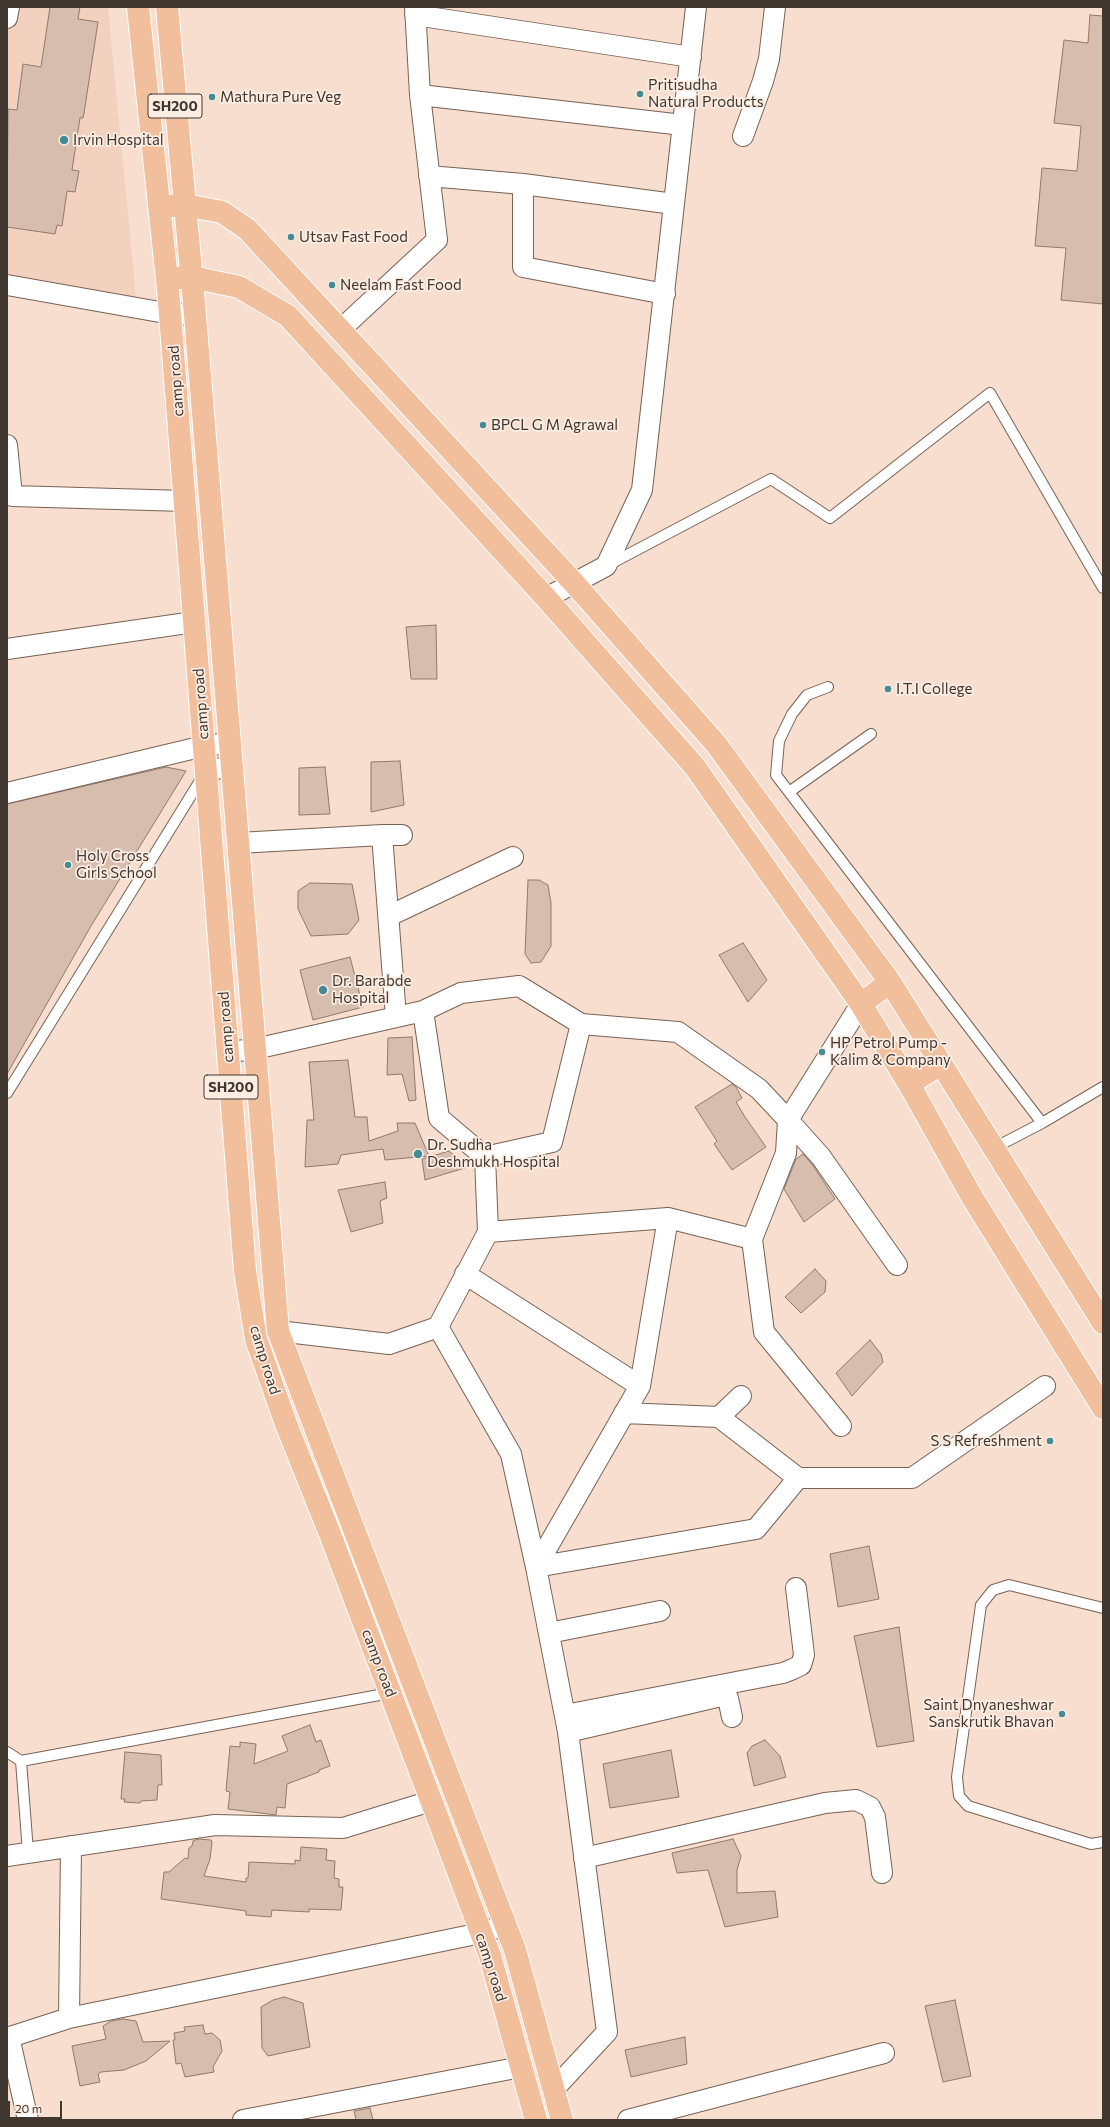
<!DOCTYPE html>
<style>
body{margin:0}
#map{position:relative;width:1110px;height:2127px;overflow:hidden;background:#f7dece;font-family:Commissioner,sans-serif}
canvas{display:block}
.frame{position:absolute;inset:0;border:8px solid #413731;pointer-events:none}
.scale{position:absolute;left:8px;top:2101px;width:54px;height:18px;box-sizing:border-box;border:2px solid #413731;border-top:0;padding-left:5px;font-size:12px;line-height:14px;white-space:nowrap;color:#413731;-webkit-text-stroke:3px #fcede3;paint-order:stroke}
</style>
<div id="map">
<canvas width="1110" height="2127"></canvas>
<div class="frame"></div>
<div class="scale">20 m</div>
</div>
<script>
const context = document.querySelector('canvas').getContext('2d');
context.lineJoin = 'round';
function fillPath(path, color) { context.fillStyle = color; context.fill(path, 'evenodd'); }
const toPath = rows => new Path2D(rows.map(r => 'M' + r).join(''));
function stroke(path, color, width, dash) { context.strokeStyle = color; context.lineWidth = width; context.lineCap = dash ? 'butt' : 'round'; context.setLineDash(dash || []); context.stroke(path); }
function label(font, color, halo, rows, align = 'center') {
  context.font = font + ' Commissioner,sans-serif'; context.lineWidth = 3.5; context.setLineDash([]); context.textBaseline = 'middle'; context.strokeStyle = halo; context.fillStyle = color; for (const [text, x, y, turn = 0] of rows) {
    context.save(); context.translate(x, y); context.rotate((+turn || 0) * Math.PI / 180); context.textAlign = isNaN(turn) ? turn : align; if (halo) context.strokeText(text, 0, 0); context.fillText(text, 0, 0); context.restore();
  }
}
fillPath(toPath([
 [7,7,108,7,136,297,7,274]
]), '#f2d2be');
const building = toPath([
 [50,7,80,7,78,19,98,22,84,113,83,118,80,118,72,170,79,171,75,192,67,191,62,226,57,225,55,234,7,227,8,109,17,110,23,64,41,67,50,7],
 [1090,15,1103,16,1103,304,1061,300,1066,248,1035,246,1042,168,1077,171,1081,126,1054,123,1064,40,1088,43,1090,15],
 [436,625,437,679,411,679,406,627,436,625],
 [400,761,404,805,371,812,371,762,400,761],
 [166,767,186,771,91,926,7,1074,7,804,166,767],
 [325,767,330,814,299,815,299,768,325,767],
 [528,880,539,880,548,885,551,903,551,946,541,962,531,963,525,954,528,880],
 [310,883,352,884,359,920,348,934,311,936,298,909,298,891,310,883],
 [743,943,767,980,748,1002,719,955,743,943],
 [350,957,363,1007,313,1020,300,970,350,957],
 [412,1037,416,1100,409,1101,402,1074,387,1075,388,1038,412,1037],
 [348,1060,355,1117,367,1117,369,1141,398,1131,397,1123,415,1123,429,1156,385,1160,383,1149,341,1155,338,1164,305,1167,307,1120,314,1120,309,1062,348,1060],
 [732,1084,736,1087,742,1098,736,1102,745,1117,766,1147,732,1170,714,1144,717,1141,695,1107,732,1084],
 [449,1151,468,1167,425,1180,422,1159,449,1151],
 [803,1154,812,1164,835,1199,804,1222,784,1189,796,1159,803,1154],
 [385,1182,387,1198,380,1201,383,1223,351,1232,338,1190,385,1182],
 [815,1269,826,1281,825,1292,801,1313,785,1297,815,1269],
 [870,1340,881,1354,883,1362,852,1396,836,1373,870,1340],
 [869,1546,879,1599,838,1607,830,1554,869,1546],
 [899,1627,914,1741,877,1747,854,1636,899,1627],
 [310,1725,316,1742,321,1740,330,1766,319,1770,319,1772,287,1784,285,1808,277,1807,276,1815,228,1809,230,1792,226,1791,230,1746,240,1747,240,1742,256,1744,254,1764,288,1751,282,1736,310,1725],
 [765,1740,780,1756,786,1777,754,1786,747,1753,752,1746,765,1740],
 [671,1750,679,1797,610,1808,603,1764,671,1750],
 [125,1752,161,1755,162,1785,158,1785,157,1800,141,1801,140,1803,124,1802,125,1799,121,1799,125,1752],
 [198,1839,211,1840,212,1842,210,1859,204,1876,246,1882,246,1878,248,1878,249,1862,295,1864,295,1860,300,1861,301,1847,327,1849,326,1860,335,1861,334,1878,339,1879,339,1887,343,1887,341,1910,309,1909,309,1912,272,1910,271,1917,246,1915,246,1911,161,1899,164,1872,169,1872,185,1858,188,1859,189,1848,192,1846,193,1841,198,1839],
 [733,1839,741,1856,737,1870,737,1893,775,1891,778,1917,725,1927,708,1870,677,1873,672,1853,733,1839],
 [284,1997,303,2003,310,2047,268,2056,262,2048,261,2007,273,2000,284,1997],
 [955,2000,971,2076,943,2082,925,2006,955,2000],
 [123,2019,136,2021,143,2042,170,2041,146,2061,124,2070,101,2072,98,2074,100,2082,80,2086,72,2046,106,2039,103,2026,111,2021,123,2019],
 [203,2025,205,2034,212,2033,220,2040,222,2051,213,2067,214,2072,185,2077,181,2063,176,2064,173,2040,175,2040,174,2033,185,2031,184,2027,203,2025],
 [685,2037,687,2064,631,2077,625,2050,685,2037],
 [370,2108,373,2120,356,2120,354,2111,370,2108]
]);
fillPath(building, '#d6bdae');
stroke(building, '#907a6b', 1);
const lane = toPath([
 [610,564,771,479,830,518,990,393,1103,588],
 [828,687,807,695,792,714,779,741,776,775,1042,1123],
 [789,792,871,734],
 [7,1093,203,776],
 [994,1148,1042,1123,1103,1087],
 [1103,1608,1009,1585,993,1590,981,1605,957,1777,959,1796,968,1806,1091,1844,1103,1842],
 [7,1752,21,1761,390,1693],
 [21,1761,28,1852]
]);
const street = toPath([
 [415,15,691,57],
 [7,18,9,7],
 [420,95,683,125],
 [743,136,763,81,769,59,775,7],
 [429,176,523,184,674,204],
 [523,184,523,267,665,294],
 [7,285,171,314,195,315],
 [340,330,437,240,420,95,415,7],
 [7,445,12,496,185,501],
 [546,598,606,566,642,490,696,7],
 [7,649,194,622],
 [206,771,231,766],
 [7,793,204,746,229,743],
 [382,835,396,1017],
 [238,843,382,835,402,835],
 [389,916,513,857],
 [861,1004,788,1120,821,1157,897,1265],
 [423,1011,439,1118,485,1157,552,1142,581,1024],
 [228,1052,255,1049,423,1011,461,993,519,986,581,1024,678,1032,759,1089,788,1120,786,1153,752,1239,764,1332,841,1426],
 [488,1232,668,1218,752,1239],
 [465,1274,640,1386],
 [438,1327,511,1454,536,1567,568,1732,607,2032,554,2089],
 [278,1331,389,1344,438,1327,488,1232,485,1157],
 [624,1413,719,1417,798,1478,912,1478,1045,1386],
 [719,1417,741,1396],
 [536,1567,640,1386,668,1218],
 [536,1567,756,1529,798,1478],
 [549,1633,660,1611],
 [565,1715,783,1673,793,1669,801,1665,804,1655,796,1588],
 [568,1732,721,1696,728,1698,732,1717],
 [7,1856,215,1825,343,1828,431,1801],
 [584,1858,825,1803,856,1800,870,1807,875,1817,882,1873],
 [69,2018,71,1846],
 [9,2037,28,2120],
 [7,2038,69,2018,481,1933,505,1925],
 [243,2120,521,2067],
 [628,2120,884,2053]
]);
const primary = toPath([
 [138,7,168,289,245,1271,256,1339,286,1424,330,1534,490,1956,536,2120],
 [167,7,195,315,278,1331,515,1950,562,2120],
 [171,206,185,205,222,212,247,229,574,583,716,744,890,982,1103,1323],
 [178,278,192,277,239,287,288,316,546,598,695,767,861,1004,909,1084,972,1197,1103,1408],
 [861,1004,890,982],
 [909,1084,941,1064]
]);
stroke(lane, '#786254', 12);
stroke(street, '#786254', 22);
stroke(primary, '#fff', 24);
stroke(lane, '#fff', 10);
stroke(street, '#fff', 20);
stroke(primary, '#f2bf9d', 22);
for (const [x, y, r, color] of [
 [640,94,4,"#448b93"],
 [212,97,4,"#448b93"],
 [64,140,5,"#448b93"],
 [291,237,4,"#448b93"],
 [332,285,4,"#448b93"],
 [483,425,4,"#448b93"],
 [888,689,4,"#448b93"],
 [68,865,4,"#448b93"],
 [323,990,5,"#448b93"],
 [822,1052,4,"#448b93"],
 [418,1154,5,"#448b93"],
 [1050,1441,4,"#448b93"],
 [1062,1714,4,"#448b93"]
]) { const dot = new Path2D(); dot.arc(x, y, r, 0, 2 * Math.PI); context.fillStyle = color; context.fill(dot); stroke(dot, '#fcede3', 1.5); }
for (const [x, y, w] of [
 [175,106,54],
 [231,1087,54]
]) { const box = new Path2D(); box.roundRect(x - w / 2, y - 12, w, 24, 3); context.fillStyle = '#fcede3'; context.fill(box); stroke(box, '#413731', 1); }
label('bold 14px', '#413731', null, [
 ["SH200",175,106],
 ["SH200",231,1087]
]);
label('15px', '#413731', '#fcede3', [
 ["Pritisudha",648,85],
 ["Natural Products",648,102],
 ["Mathura Pure Veg",220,97],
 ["Irvin Hospital",73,140],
 ["Utsav Fast Food",299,237],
 ["Neelam Fast Food",340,285],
 ["BPCL G M Agrawal",491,425],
 ["I.T.I College",896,689],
 ["Holy Cross",76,856],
 ["Girls School",76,873],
 ["Dr. Barabde",332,981],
 ["Hospital",332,998],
 ["HP Petrol Pump -",830,1043],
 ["Kalim & Company",830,1060],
 ["Dr. Sudha",427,1145],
 ["Deshmukh Hospital",427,1162],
 ["S S Refreshment",1042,1441,"right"],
 ["Saint Dnyaneshwar",1054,1705,"right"],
 ["Sanskrutik Bhavan",1054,1722,"right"]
], 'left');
label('15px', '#413731', '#fcede3', [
 ["camp road",176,381,-94],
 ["camp road",201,704,-94],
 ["camp road",226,1027,-94],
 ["camp road",265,1360,73],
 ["camp road",379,1663,69],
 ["camp road",491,1967,72]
]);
</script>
